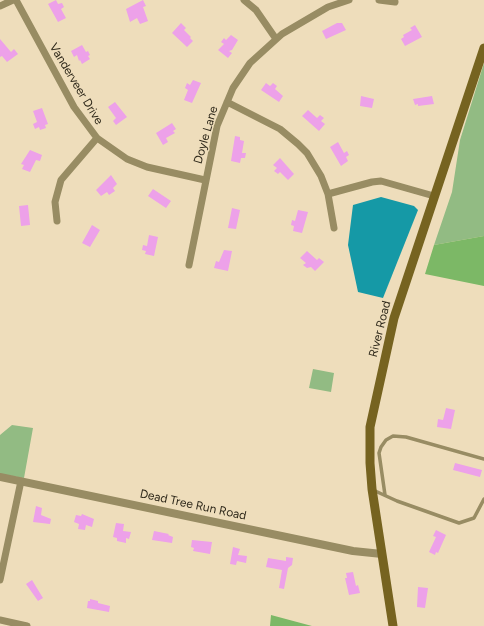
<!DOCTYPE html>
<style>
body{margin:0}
canvas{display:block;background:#edb}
</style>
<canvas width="484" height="626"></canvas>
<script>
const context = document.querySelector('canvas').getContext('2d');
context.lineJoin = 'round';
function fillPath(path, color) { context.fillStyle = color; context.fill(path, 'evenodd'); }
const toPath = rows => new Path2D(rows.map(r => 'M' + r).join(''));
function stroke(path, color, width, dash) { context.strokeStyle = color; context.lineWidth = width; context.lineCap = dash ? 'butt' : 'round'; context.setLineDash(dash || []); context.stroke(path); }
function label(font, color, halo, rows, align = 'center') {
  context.font = font + ' Figtree,sans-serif'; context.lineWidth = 3; context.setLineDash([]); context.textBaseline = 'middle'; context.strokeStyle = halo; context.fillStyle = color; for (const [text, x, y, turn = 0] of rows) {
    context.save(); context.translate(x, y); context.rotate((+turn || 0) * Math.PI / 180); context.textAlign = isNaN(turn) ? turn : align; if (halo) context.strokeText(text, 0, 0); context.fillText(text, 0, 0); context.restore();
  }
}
fillPath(toPath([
 [484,63,484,236,434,245,452,192,460,140],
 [313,369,334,373,331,392,309,388],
 [12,425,33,428,24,478,0,474,0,435]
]), '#92bb83');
fillPath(toPath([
 [484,236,484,286,425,274,434,245],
 [271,615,312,626,270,626]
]), '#7cb866');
fillPath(toPath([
 [381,197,414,206,418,210,383,298,358,292,348,245,353,205]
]), '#1599a6');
fillPath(toPath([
 [56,0,58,4,62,3,64,7,61,9,66,18,58,22,48,4],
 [143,0,146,6,143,7,148,21,140,24,137,18,130,22,126,9],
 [181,23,186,28,184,30,191,37,190,38,193,41,187,47,172,33],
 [337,23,342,23,346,30,326,39,322,31],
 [415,25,422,37,405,46,401,39,404,37,403,35,412,30,410,28],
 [231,35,238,40,232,50,229,51,232,53,228,58,218,50,224,44,221,42,224,38,226,40],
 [0,39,11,52,14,49,18,54,7,62,2,56,0,57],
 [82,45,86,52,88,51,90,55,88,56,90,59,82,64,80,60,79,61,77,55,74,57,71,51],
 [193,80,201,83,192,103,184,100,188,90,185,88,187,83,190,85],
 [266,83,270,86,273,83,277,86,275,89,283,96,279,102,261,90],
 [361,96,374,99,372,108,360,106],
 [432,96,434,104,418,106,418,104,415,105,413,99],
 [115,102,127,117,116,125,113,121,116,118,108,107],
 [42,108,48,124,45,125,46,128,40,130,39,127,35,129,33,124,37,122,33,111],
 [308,110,317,118,320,115,324,118,321,121,325,124,319,131,302,116],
 [172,123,176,129,173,131,175,133,166,138,168,142,163,145,156,133],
 [235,136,240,137,240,140,244,141,242,153,246,153,245,158,241,158,240,163,231,161],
 [338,142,344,153,347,151,349,155,346,157,348,161,341,166,330,147],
 [30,150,42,155,40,161,36,160,30,172,22,169,24,165,21,164],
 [280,158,294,174,288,180,280,172,278,174,274,171,277,168,273,165],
 [111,175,117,184,113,188,115,191,109,195,107,192,101,196,96,190],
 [153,189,171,201,166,208,148,196],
 [28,205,30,225,21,226,19,206],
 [232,208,240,210,236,229,228,228],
 [298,210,308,212,302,233,293,231,294,226,291,225,292,220,295,221],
 [92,225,100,230,90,247,82,243],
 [149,235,158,237,154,256,145,254,146,251,142,250,143,245,147,246],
 [224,250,232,251,228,271,214,268,216,261,219,262],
 [307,251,317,260,319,258,324,262,315,271,311,267,307,268,303,265,306,263,300,258],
 [446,408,455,410,451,429,437,427,438,419,443,420],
 [455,463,482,470,480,477,453,470],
 [36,506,42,508,41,515,51,519,50,524,33,522],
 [82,514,94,519,92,527,86,525,85,530,78,529,79,524,74,522,76,515,81,516],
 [116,523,124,524,123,531,131,532,129,539,126,538,126,543,117,541,117,538,113,537],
 [436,530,446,535,438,553,436,552,435,555,429,552,436,537,433,536],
 [154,531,169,534,168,535,173,537,172,543,152,540],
 [192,540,212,542,210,554,193,551,194,548,191,547],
 [233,547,240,549,238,555,247,556,246,563,237,561,236,565,230,564],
 [286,557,293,558,292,565,288,568,284,589,279,588,282,570,266,567,268,558,286,561],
 [353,572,356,586,358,585,360,593,349,595,345,578,347,578,346,573],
 [32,580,43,598,38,601,26,584],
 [418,587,428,588,425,608,417,607],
 [90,599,98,601,98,603,110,606,109,612,87,608,88,601,90,601]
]), '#eda1e9');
stroke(toPath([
 [373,490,397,501,459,523,474,518,484,499],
 [385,495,379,453,381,447,386,440,393,436,406,437,484,459]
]), '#988c63', 3.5);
stroke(toPath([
 [16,0,74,107,97,138,127,159,147,167,205,180],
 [244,0,256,10,276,39],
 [379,0,395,2],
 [0,6,13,0],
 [227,102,280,129,298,144,307,153,321,176,328,194,334,228],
 [328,194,372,182,381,181,434,196],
 [57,221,55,202,61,180,97,138],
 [189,265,217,126,233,88,250,63,282,34,328,7,349,0],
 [0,580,21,481],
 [0,620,27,626]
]), '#988c63', 7);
stroke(toPath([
 [0,477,353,551,382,554]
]), '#988c63', 8);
stroke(toPath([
 [393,626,372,489,370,463,370,427,394,318,484,48]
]), '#766320', 9);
label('12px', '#2d2719', '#edb', [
 ["Vanderveer Drive",76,84,59],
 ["Doyle Lane",206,135,-74],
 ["River Road",380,329,-76],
 ["Dead Tree Run Road",193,505,12]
]);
</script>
